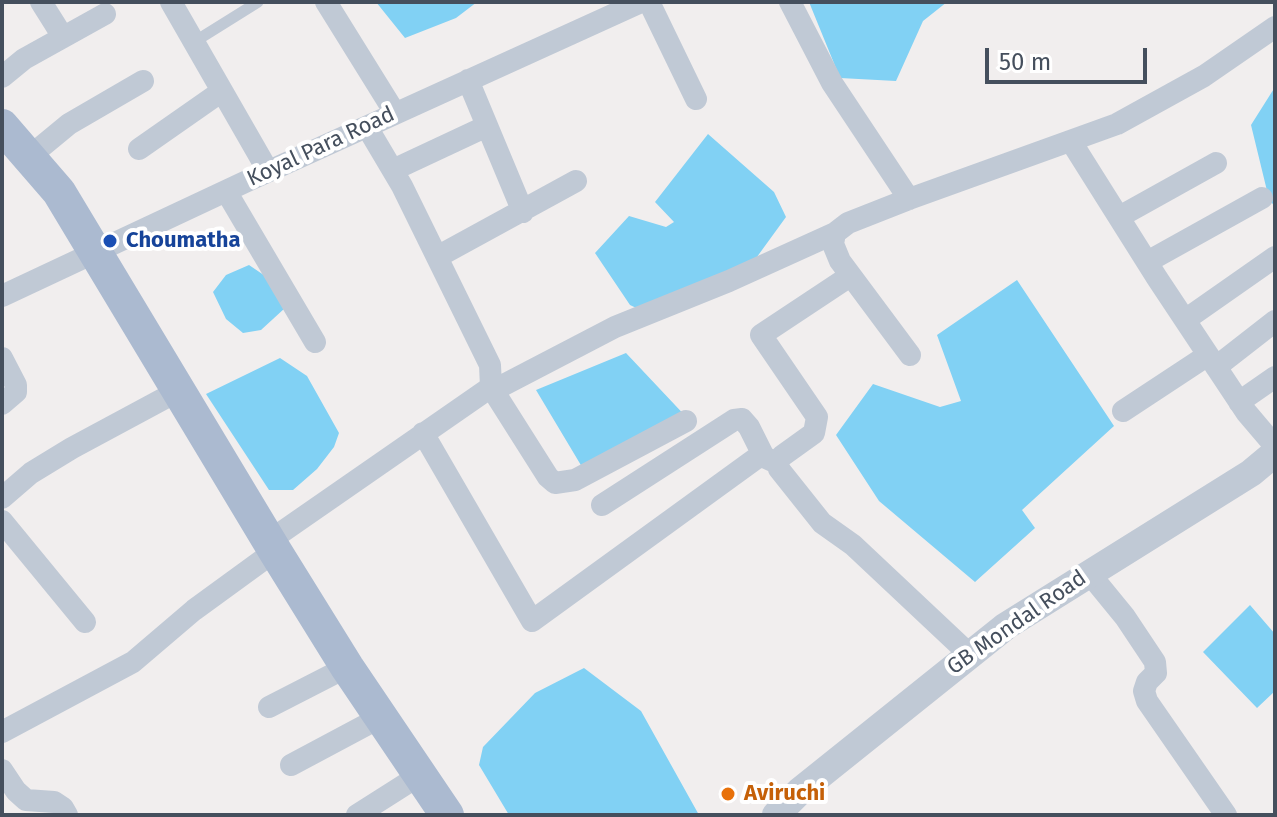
<!DOCTYPE html>
<style>
body{margin:0}
#map{position:relative;width:1277px;height:817px;overflow:hidden;background:#f1eeee;font-family:"Fira Sans",sans-serif}
canvas{display:block}
.frame{position:absolute;inset:0;border:4px solid #454f5d;pointer-events:none}
.scale{position:absolute;left:985px;top:48px;width:162px;height:36px;box-sizing:border-box;border:4px solid #454f5d;border-top:0;padding-left:10px;font-size:24px;line-height:28px;white-space:nowrap;color:#454f5d;-webkit-text-stroke:6px #fff;paint-order:stroke}
</style>
<div id="map">
<canvas width="1277" height="817"></canvas>
<div class="frame"></div>
<div class="scale">50 m</div>
</div>
<script>
const context = document.querySelector('canvas').getContext('2d');
context.lineJoin = 'round';
function fillPath(path, color) { context.fillStyle = color; context.fill(path, 'evenodd'); }
const toPath = rows => new Path2D(rows.map(r => 'M' + r).join(''));
function stroke(path, color, width, dash) { context.strokeStyle = color; context.lineWidth = width; context.lineCap = dash ? 'butt' : 'round'; context.setLineDash(dash || []); context.stroke(path); }
function label(font, color, halo, rows, align = 'center') {
  context.font = font + ' "Fira Sans",sans-serif'; context.lineWidth = 8; context.setLineDash([]); context.textBaseline = 'middle'; context.strokeStyle = halo; context.fillStyle = color; for (const [text, x, y, turn = 0] of rows) {
    context.save(); context.translate(x, y); context.rotate((+turn || 0) * Math.PI / 180); context.textAlign = isNaN(turn) ? turn : align; if (halo) context.strokeText(text, 0, 0); context.fillText(text, 0, 0); context.restore();
  }
}
fillPath(toPath([
 [376,2,477,2,456,18,405,38],
 [809,2,947,2,923,21,896,81,840,78],
 [1275,87,1275,207,1269,199,1251,125],
 [708,134,774,192,786,217,754,261,653,316,630,305,595,253,629,216,666,227,674,222,655,202],
 [249,265,274,282,285,308,261,330,243,333,226,319,213,292,226,275],
 [1017,280,1114,426,1022,510,1035,528,975,582,879,501,836,435,873,384,940,407,961,401,937,335],
 [626,353,691,422,588,477,536,390],
 [280,358,307,376,339,433,334,447,317,469,293,490,269,490,206,394],
 [1250,605,1275,634,1275,691,1257,708,1203,652],
 [584,668,641,711,699,815,509,815,479,765,483,747,535,693]
]), '#81d1f4');
stroke(toPath([
 [194,42,258,2]
]), '#c0c9d5', 11);
stroke(toPath([
 [41,2,63,37],
 [171,2,268,171],
 [326,2,395,113],
 [649,2,696,99],
 [790,2,832,83,909,199],
 [2,77,24,59,105,14],
 [468,80,523,212],
 [367,127,402,186,490,365,491,387,548,477,555,483,575,480,686,421],
 [1072,143,1157,278,1246,412,1275,446],
 [139,149,222,91],
 [29,157,69,124,143,81],
 [393,170,487,126],
 [226,191,315,342],
 [1119,217,1216,163],
 [437,257,576,181],
 [1147,262,1262,198],
 [850,276,761,335,817,417,814,433,782,456,777,463,779,469,822,523,853,545,969,654],
 [2,296,245,182,641,2],
 [1185,320,1275,257],
 [910,355,840,261,833,244,835,233,848,223,909,199,1117,124,1204,76,1275,27],
 [2,358,16,385,16,392,2,404],
 [1216,367,1275,321],
 [494,390,615,327,729,281,835,233],
 [1239,402,1275,377],
 [1123,411,1208,355],
 [423,433,532,621,758,457,764,457,777,463],
 [2,498,31,473,72,448,178,391],
 [602,505,734,420,742,419,749,427,764,457],
 [2,521,85,622],
 [269,541,491,387],
 [1089,573,1125,617,1155,662,1156,673,1147,682,1144,691,1147,701,1226,815],
 [269,707,347,667],
 [2,732,133,662,194,610,275,551],
 [291,765,381,717],
 [2,770,16,791,26,800,54,802,63,808,67,815],
 [357,815,420,775]
]), '#c0c9d5', 22);
stroke(toPath([
 [776,815,800,791,1006,626,1251,473,1275,453]
]), '#c0c9d5', 28);
stroke(toPath([
 [2,126,59,192,275,551,347,667,447,815]
]), '#abbad0', 34);
for (const [x, y, r, color] of [
 [110,241,8,"#1a4fb4"],
 [728,794,8,"#e8710a"]
]) { const dot = new Path2D(); dot.arc(x, y, r, 0, 2 * Math.PI); context.fillStyle = color; context.fill(dot); stroke(dot, '#fff', 3); }
label('22px', '#454f5d', '#fff', [
 ["Koyal Para Road",321,147,-25],
 ["GB Mondal Road",1017,623,-35]
]);
label('bold 22px', '#164399', '#fff', [
 ["Choumatha",126,241]
], 'left');
label('bold 22px', '#c56008', '#fff', [
 ["Aviruchi",744,794]
], 'left');
</script>
